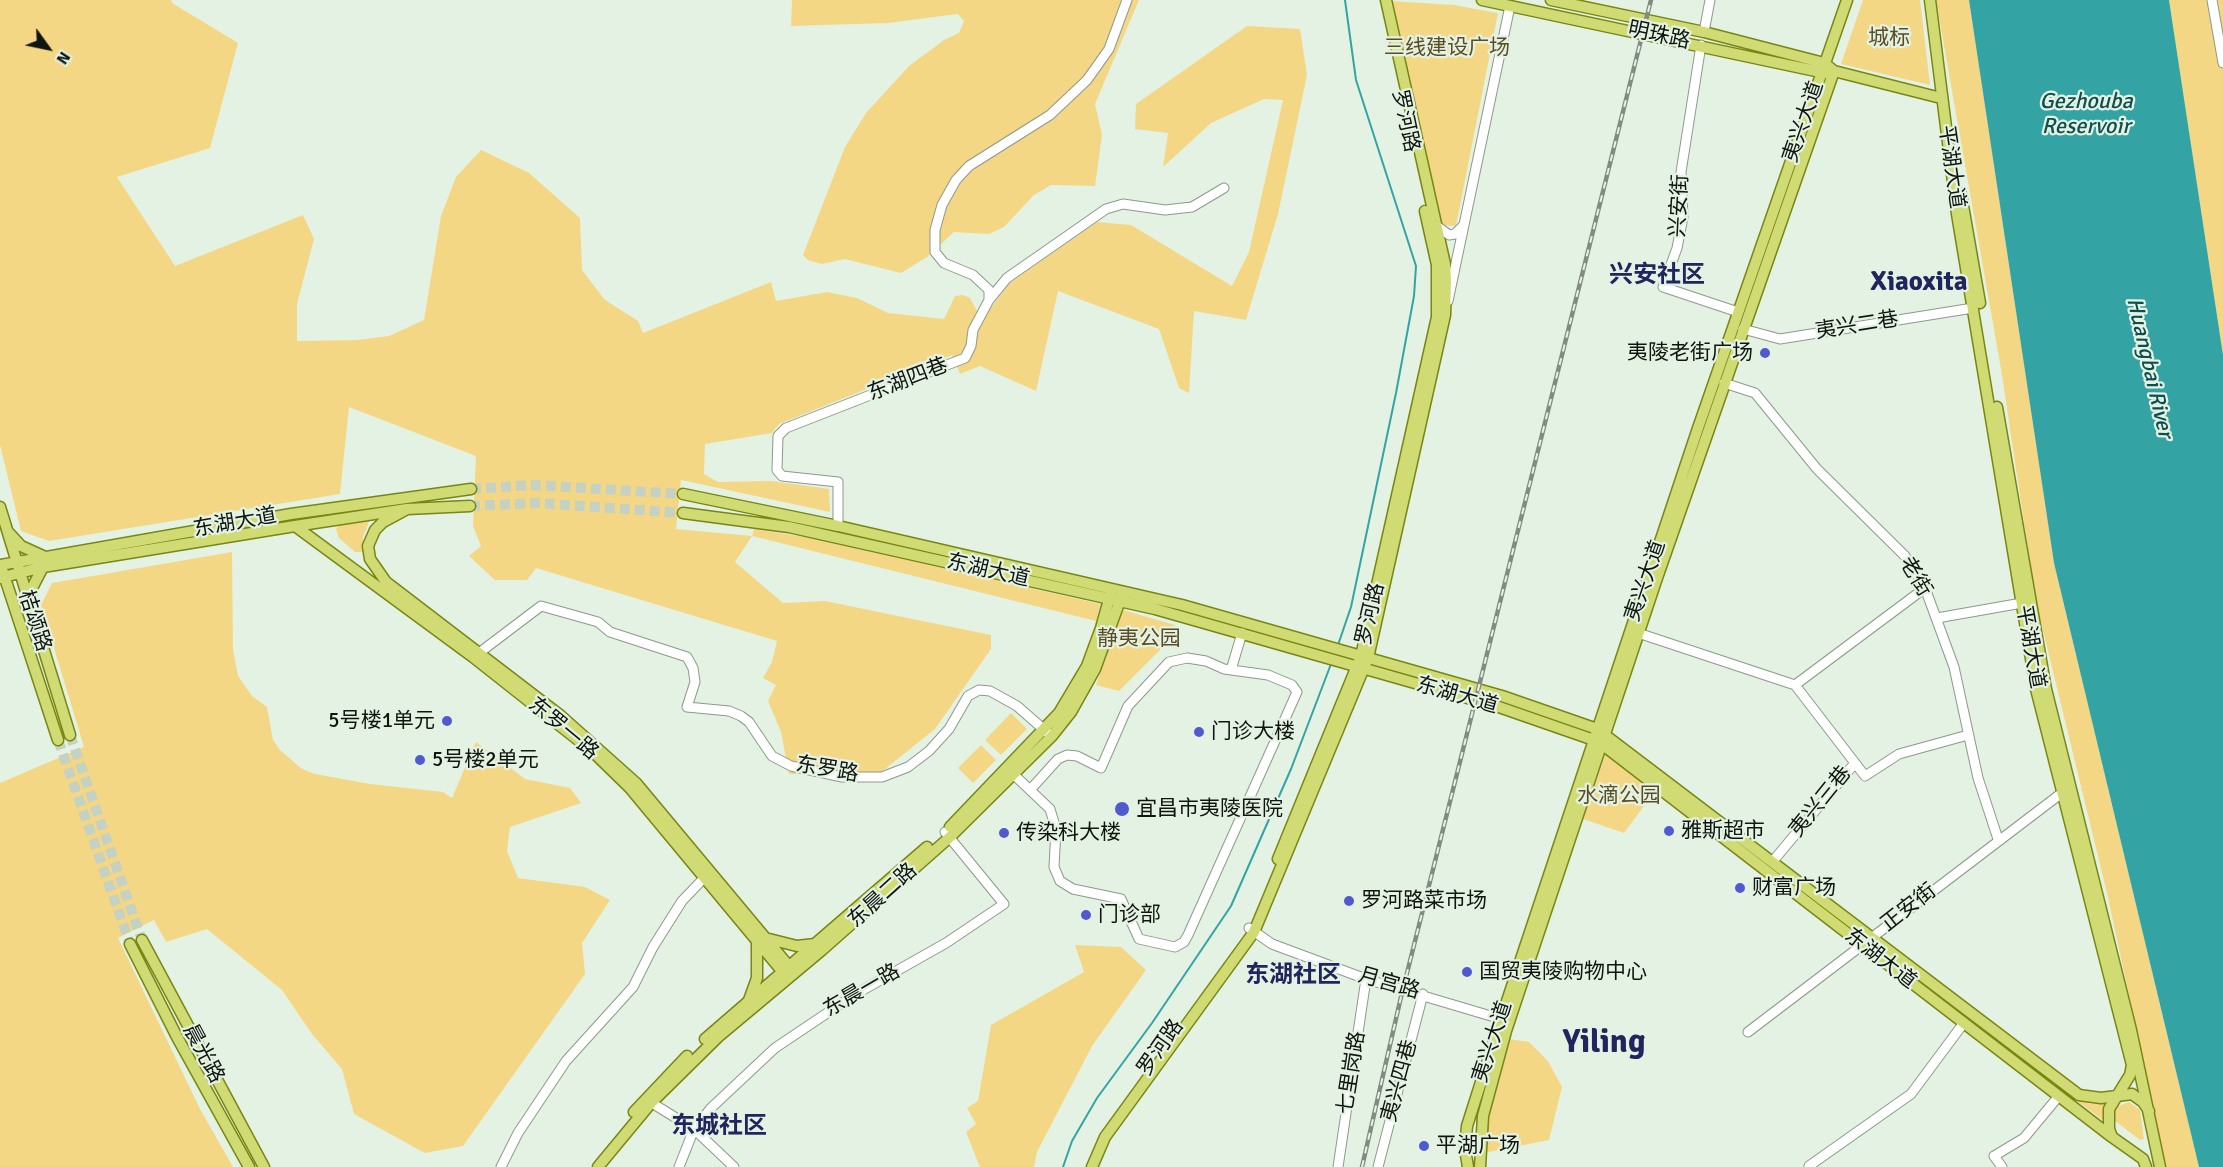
<!DOCTYPE html>
<meta charset="utf-8">
<style>
body{margin:0}
#map{position:relative;width:2223px;height:1167px;overflow:hidden;background:#e4f2e3;font-family:Signika,sans-serif}
canvas{display:block}
.north{position:absolute;left:18px;top:18px;width:60px;height:60px;-webkit-text-stroke:4px #e4f2e3;paint-order:stroke;rotate:123deg;font-size:16px;font-weight:700;line-height:24px;text-align:center;color:#10150f}
.north::after{content:'';display:block;margin:auto;width:21px;height:27px;background:#10150f;clip-path:polygon(50% 0,100% 100%,50% 72%,0 100%)}
</style>
<div id="map">
<canvas width="2223" height="1167"></canvas>
<div class="north">N</div>
</div>
<script>
const context = document.querySelector('canvas').getContext('2d');
context.lineJoin = 'round';
function fillPath(path, color) { context.fillStyle = color; context.fill(path, 'evenodd'); }
const toPath = rows => new Path2D(rows.map(r => 'M' + r).join(''));
function stroke(path, color, width, dash) { context.strokeStyle = color; context.lineWidth = width; context.lineCap = dash ? 'butt' : 'round'; context.setLineDash(dash || []); context.stroke(path); }
function label(font, color, halo, rows, align = 'center') {
  context.font = font + ' Signika,"Noto Sans SC",sans-serif'; context.lineWidth = 4.5; context.setLineDash([]); context.textBaseline = 'middle'; context.strokeStyle = halo; context.fillStyle = color; for (const [text, x, y, turn = 0] of rows) {
    context.save(); context.translate(x, y); context.rotate((+turn || 0) * Math.PI / 180); context.textAlign = isNaN(turn) ? turn : align; if (halo) context.strokeText(text, 0, 0); context.fillText(text, 0, 0); context.restore();
  }
}
fillPath(toPath([
 [0,0,171,0,172,3,238,43,210,148,117,177,175,266,303,215,314,239,297,304,297,341,358,340,389,336,424,320,441,216,456,177,481,150,529,173,580,218,582,270,605,300,638,321,643,333,771,282,776,301,827,292,857,298,888,313,944,319,955,296,963,295,970,298,978,313,989,310,1011,282,1097,222,1131,225,1232,286,1249,252,1283,100,1264,99,1211,123,1163,167,1168,133,1135,129,1136,104,1247,26,1300,29,1307,75,1278,214,1246,320,1194,311,1189,393,1179,388,1159,329,1058,291,1036,391,980,366,960,374,952,355,779,424,772,433,705,444,704,474,718,482,771,481,829,489,830,512,681,480,676,529,752,536,754,529,811,538,1100,604,1096,621,752,536,735,562,783,603,825,601,991,635,991,649,935,729,880,773,789,774,781,732,768,701,776,685,763,678,772,662,777,641,536,568,527,580,495,580,469,556,481,546,473,526,476,456,349,407,340,494,49,541,21,531,0,445],
 [792,0,1139,0,1095,104,1102,135,1095,186,1051,185,1034,195,1004,227,989,234,954,232,927,257,901,273,845,259,822,264,808,260,803,255,845,147,866,113,909,66,944,40,959,33,964,21,958,14,888,23,791,26],
 [1863,0,1920,0,1930,85,1841,64],
 [1936,0,1969,0,2054,563,2199,1167,2166,1167,2107,893,2036,602,2001,369],
 [2169,0,2223,0,2223,355],
 [1391,1,1454,5,1498,13,1456,226,1443,225],
 [370,519,363,537,363,552,355,552,339,538,336,529,341,522],
 [232,552,233,649,238,676,252,696,267,707,273,740,280,750,302,769,315,774,370,784,443,792,452,798,476,742,525,779,570,788,581,803,510,827,507,851,518,878,585,887,610,900,582,943,585,974,463,1146,425,1153,354,1114,342,1069,312,1034,282,990,207,929,166,942,154,920,118,938,200,1109,233,1167,0,1167,0,783,84,747,41,605,52,583],
 [1123,610,1175,625,1170,640,1119,691,1096,685],
 [1011,713,1027,729,1001,755,985,740],
 [981,745,996,760,973,783,958,768],
 [1606,753,1655,791,1624,833,1583,819],
 [1075,945,1121,947,1146,970,1092,1046,1037,1152,1034,1167,980,1167,966,1132,976,1124,967,1108,978,1101,991,1025,1084,972],
 [1508,1039,1529,1042,1548,1061,1562,1087,1549,1140,1484,1153,1489,1111],
 [2077,1101,2093,1104,2108,1101,2104,1107,2104,1121],
 [2129,1102,2140,1110,2144,1139,2140,1140,2114,1120,2114,1108]
]), '#f4d785');
fillPath(toPath([
 [1969,0,2169,0,2223,355,2223,1167,2199,1167,2054,563]
]), '#34a3a4');
stroke(toPath([
 [1338,645,1351,607,1396,393,1414,296,1416,266,1356,80,1345,0],
 [1063,1167,1072,1141,1097,1098,1152,1023,1231,906,1291,769,1331,664]
]), '#34a3a4', 2);
stroke(toPath([
 [471,489,533,485,683,494],
 [470,506,538,503,683,513],
 [70,735,142,940],
 [58,740,130,944]
]), '#c4d1c3', 10, [10, 5]);
const minor = toPath([
 [2212,0,2223,63],
 [1704,32,1710,0],
 [1701,45,1681,172,1683,217,1677,248,1663,287,1738,312],
 [1437,226,1449,235,1455,234,1463,226],
 [989,300,1007,278,1106,209,1123,204,1165,210,1192,207,1224,188],
 [1448,301,1510,6],
 [1743,329,1780,339,1973,308],
 [1724,383,1755,393,1817,469,1905,556,1925,588,1954,667,1978,778,1998,839],
 [838,526,838,482,782,476,777,470,778,436,786,428,965,358,971,346,973,330,989,300,989,290,973,275,944,263,935,252,935,230,942,205,956,180,969,166,1050,115,1087,80,1109,49,1127,0],
 [1937,618,2022,603],
 [1638,633,1795,685,1925,588],
 [475,656,541,606,598,622,610,632,687,657,693,668,695,682,687,707,729,711,741,716,749,722,772,756,791,766,842,777,882,777,908,767,929,751,949,729,968,696,979,690,990,691,1017,706,1049,734],
 [1231,670,1242,633],
 [1855,763,1865,776,1899,754,1968,735],
 [1010,771,1050,809,1056,829,1054,867,1060,881,1073,889,1121,899,1139,939,1175,947,1184,942,1188,935,1297,692,1292,685,1268,675,1224,669,1206,661,1187,658,1169,662,1128,706,1101,768,1077,756,1067,755,1058,759,1030,790],
 [1773,861,1855,763,1795,685],
 [1249,928,1272,944,1366,979,1501,1019],
 [1748,1032,2067,789],
 [647,1100,694,1129,734,1167],
 [1809,1166,1911,1094,1963,1024],
 [501,1167,518,1133,566,1061,633,987,653,947,682,901,705,877],
 [679,1167,694,1129,711,1108,775,1048,854,995,946,943,1004,904,945,832],
 [1338,1167,1366,979],
 [1378,1167,1423,994],
 [2002,1167,1994,1156,2024,1138,2058,1097]
]);
const major = toPath([
 [1482,0,1825,73],
 [1551,0,1704,32,1824,63,1834,71,1941,98],
 [1930,0,1957,214,2036,689,2132,1065,2130,1075,2109,1109,2109,1129,2112,1137,2143,1159,2146,1167],
 [1961,194,1980,303],
 [1997,407,2046,689,2131,1030,2160,1167],
 [683,494,838,526,1182,605,1502,696,1597,729,2079,1095,2101,1098,2132,1094,2143,1102,2149,1111],
 [0,507,70,735],
 [407,509,383,522,375,530,368,546,370,559,386,582,561,716,636,783,792,970],
 [683,513,789,527,1155,609,1499,707,1594,740,1603,745,2112,1137],
 [295,526,473,657,592,751,630,788,787,977],
 [9,533,21,546,43,556],
 [0,565,291,514,471,489],
 [3,572,58,740],
 [0,578,43,567,295,526,407,509,470,506],
 [31,601,31,590,43,567],
 [950,827,1059,713,1087,666,1101,628,1111,592],
 [1278,859,1361,656,1437,317,1437,265,1425,211],
 [769,939,797,946,815,944],
 [142,940,264,1167],
 [130,944,177,1037,249,1167],
 [749,1000,757,978,757,942],
 [705,1039,927,847],
 [634,1112,687,1056],
 [598,1167,651,1103,718,1037,822,950,950,837,1052,736,1071,712,1095,669,1122,595],
 [1092,1167,1105,1137,1254,932,1368,658,1445,315,1446,280,1445,264,1386,0],
 [1468,1167,1465,1149,1467,1126,1501,1019,1697,431,1847,0],
 [1480,1167,1483,1116,1506,1031,1656,581,1834,71]
]);
stroke(minor, '#8c998b', 11);
stroke(major, '#788614', 13);
stroke(minor, '#fff', 9);
stroke(major, '#d0db73', 10);
const rail = toPath([
 [1362,1167,1401,997,1651,0]
]);
stroke(rail, '#828b81', 4.5);
stroke(rail, '#e4f2e3', 2, [7]);
for (const [x, y, r, color] of [
 [1765,353,6,"#4f5ad0"],
 [447,721,6,"#4f5ad0"],
 [1199,732,6,"#4f5ad0"],
 [420,760,6,"#4f5ad0"],
 [1122,809,8,"#4f5ad0"],
 [1669,831,6,"#4f5ad0"],
 [1004,833,6,"#4f5ad0"],
 [1740,888,6,"#4f5ad0"],
 [1349,901,6,"#4f5ad0"],
 [1086,915,6,"#4f5ad0"],
 [1467,972,6,"#4f5ad0"],
 [1424,1146,6,"#4f5ad0"]
]) { const dot = new Path2D(); dot.arc(x, y, r, 0, 2 * Math.PI); context.fillStyle = color; context.fill(dot); stroke(dot, '#e4f2e3', 2); }
label('21px', '#10150f', '#e4f2e3', [
 ["明珠路",1659,36,12],
 ["罗河路",1405,121,78],
 ["夷兴大道",1804,122,-71],
 ["平湖大道",1951,167,82],
 ["兴安街",1680,206,-87],
 ["夷兴二巷",1857,326,-9],
 ["东湖四巷",908,380,-21],
 ["东湖大道",235,523,-10],
 ["东湖大道",988,571,13],
 ["老街",1915,577,59],
 ["夷兴大道",1646,581,-71],
 ["罗河路",1371,614,-77],
 ["桔颂路",34,621,72],
 ["平湖大道",2030,647,80],
 ["东湖大道",1457,696,16],
 ["东罗一路",563,729,40],
 ["东罗路",827,770,10],
 ["夷兴三巷",1821,802,-51],
 ["东晨二路",883,896,-42],
 ["正安街",1909,908,-38],
 ["东湖大道",1880,959,38],
 ["月宫路",1389,984,16],
 ["东晨一路",862,991,-30],
 ["夷兴大道",1493,1042,-72],
 ["罗河路",1161,1048,-55],
 ["晨光路",203,1054,62],
 ["七里岗路",1352,1073,-81],
 ["夷兴四巷",1400,1081,-75]
]);
label('21px', '#5a4c24', '#e4f2e3', [
 ["城标",1889,38],
 ["三线建设广场",1447,48],
 ["静夷公园",1139,639],
 ["水滴公园",1619,796]
]);
label('21px', '#10150f', '#e4f2e3', [
 ["夷陵老街广场",1753,353,"right"],
 ["5号楼1单元",435,721,"right"],
 ["门诊大楼",1211,732],
 ["5号楼2单元",432,760],
 ["宜昌市夷陵医院",1136,809],
 ["雅斯超市",1681,831],
 ["传染科大楼",1016,833],
 ["财富广场",1752,888],
 ["罗河路菜市场",1361,901],
 ["门诊部",1098,915],
 ["国贸夷陵购物中心",1479,972],
 ["平湖广场",1436,1146]
], 'left');
label('italic 22px', '#0e4e4f', '#e4f2e3', [
 ["Gezhouba",2086,102],
 ["Reservoir",2086,127],
 ["Huangbai River",2149,368,77]
]);
label('bold 24px', '#20255e', '#e4f2e3', [
 ["兴安社区",1657,276],
 ["东湖社区",1293,976],
 ["东城社区",719,1127]
]);
label('bold 27px', '#20255e', '#e4f2e3', [
 ["Xiaoxita",1919,283]
]);
label('bold 33px', '#20255e', '#e4f2e3', [
 ["Yiling",1604,1043]
]);
</script>
